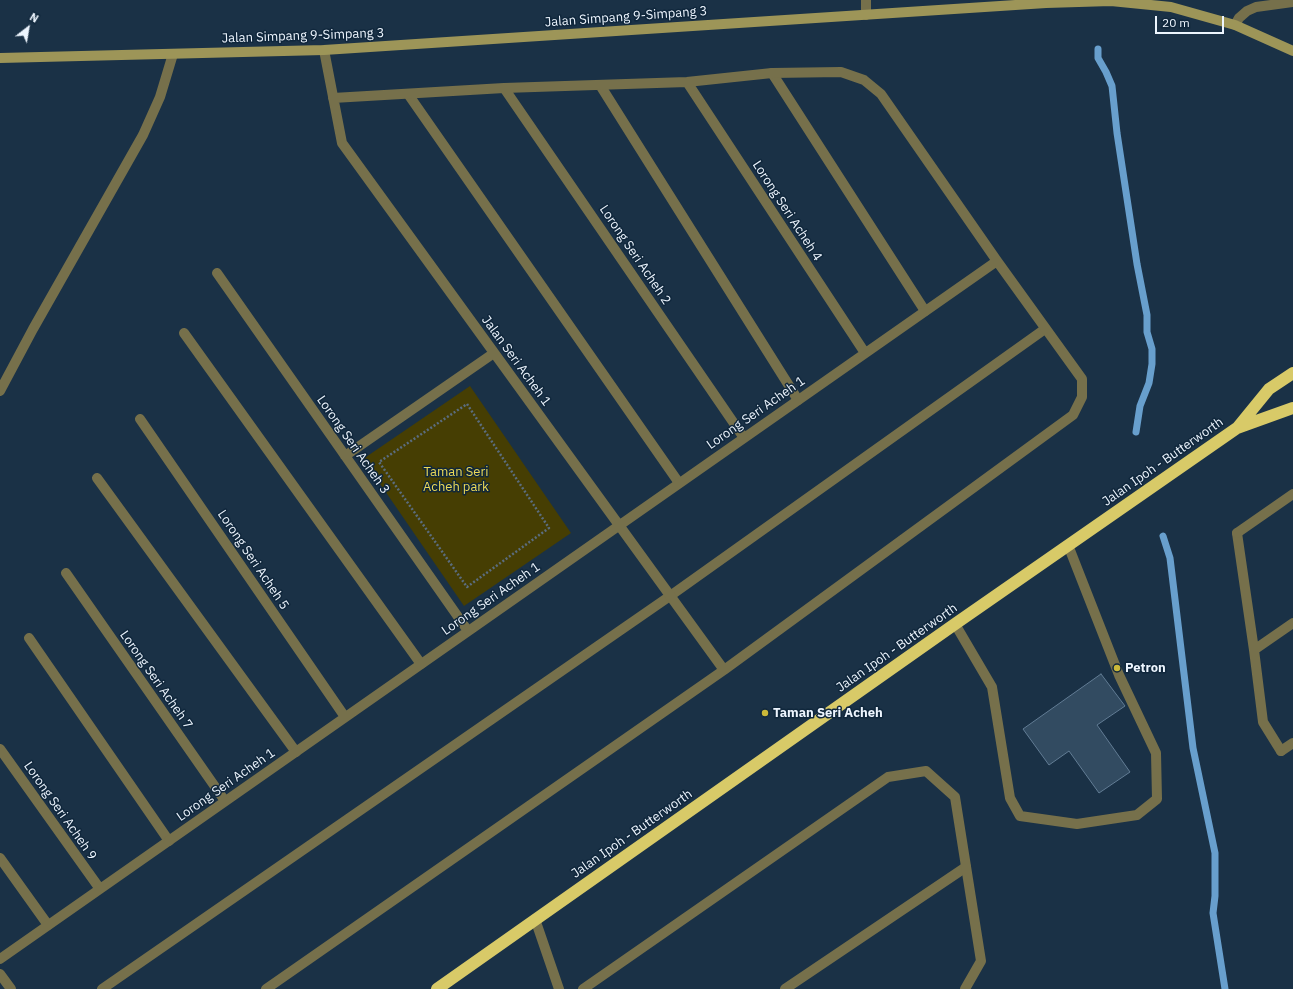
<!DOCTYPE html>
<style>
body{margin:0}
#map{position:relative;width:1293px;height:989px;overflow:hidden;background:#1a3146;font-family:"IBM Plex Sans",sans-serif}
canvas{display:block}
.north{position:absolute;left:8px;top:8px;width:40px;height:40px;-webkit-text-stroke:3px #10273c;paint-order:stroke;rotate:31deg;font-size:11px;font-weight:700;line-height:16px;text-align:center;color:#edf5fe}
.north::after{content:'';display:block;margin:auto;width:14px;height:18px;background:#edf5fe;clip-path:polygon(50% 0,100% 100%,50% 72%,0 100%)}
.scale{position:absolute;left:1155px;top:16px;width:69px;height:18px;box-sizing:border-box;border:2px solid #edf5fe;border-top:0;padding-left:5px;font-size:12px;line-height:14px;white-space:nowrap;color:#edf5fe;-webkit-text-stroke:3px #10273c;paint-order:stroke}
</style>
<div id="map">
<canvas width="1293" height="989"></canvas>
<div class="north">N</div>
<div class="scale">20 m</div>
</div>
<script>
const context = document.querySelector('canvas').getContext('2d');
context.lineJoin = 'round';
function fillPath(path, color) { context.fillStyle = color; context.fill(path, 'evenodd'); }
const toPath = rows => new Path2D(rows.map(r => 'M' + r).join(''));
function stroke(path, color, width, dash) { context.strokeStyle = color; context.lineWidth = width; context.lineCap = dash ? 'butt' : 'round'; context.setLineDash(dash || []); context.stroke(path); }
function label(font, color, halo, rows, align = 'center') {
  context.font = font + ' "IBM Plex Sans",sans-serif'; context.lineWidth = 3; context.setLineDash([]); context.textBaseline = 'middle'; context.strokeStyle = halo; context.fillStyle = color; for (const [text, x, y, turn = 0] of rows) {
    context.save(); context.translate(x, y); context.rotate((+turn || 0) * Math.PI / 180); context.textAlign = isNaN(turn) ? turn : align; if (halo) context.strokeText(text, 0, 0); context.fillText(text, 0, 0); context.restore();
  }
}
fillPath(toPath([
 [470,386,571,533,464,606,363,459]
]), '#463e03');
stroke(toPath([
 [1098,49,1098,58,1106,72,1112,86,1117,133,1137,264,1147,315,1147,332,1152,349,1152,364,1149,383,1140,406,1136,432],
 [1163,536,1170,558,1193,748,1215,853,1215,896,1213,913,1225,989]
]), '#689fcd', 7);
const building = toPath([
 [1101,674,1125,706,1097,725,1130,772,1099,793,1069,751,1049,765,1023,729,1101,674]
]);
fillPath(building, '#324b61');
stroke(building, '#627c94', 1);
stroke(toPath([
 [467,404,549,528,467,587,379,462,467,404]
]), '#5b6d7f', 2.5, [2, 2]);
stroke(toPath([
 [866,15,866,0],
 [772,73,925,311],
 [600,85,798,400],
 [408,94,679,483],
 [184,333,421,664],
 [97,478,296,752],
 [1237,533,1254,650,1263,722,1281,751],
 [955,624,992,687,1010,798,1020,816,1077,824,1137,815,1157,799,1156,753,1119,675,1068,545],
 [29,638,169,841],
 [1254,650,1293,623],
 [0,858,48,925],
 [102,989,670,596,1045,329],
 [785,989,966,867]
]), '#76704b', 10);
stroke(toPath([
 [1235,25,1239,18,1247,11,1256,7,1293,2],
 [324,50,342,143,724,670],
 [687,82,865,353],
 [504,88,744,438],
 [217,273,468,631],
 [0,391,33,329,143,135,160,97,173,54],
 [140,419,345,717],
 [345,456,494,353],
 [1237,533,1293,494],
 [66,573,225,801],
 [0,749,100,889],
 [1281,751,1293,743],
 [535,919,559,989],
 [0,959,997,261],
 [0,974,11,989],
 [266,989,724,670,1073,415,1082,397,1082,379,997,261,881,94,864,80,841,72,772,73,687,82,504,88,333,98],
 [583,989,888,777,926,771,955,797,981,961,965,989]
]), '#76704b', 10);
stroke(toPath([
 [0,58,324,50,1046,3,1111,1,1171,7,1235,25,1293,51]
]), '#9d9558', 10);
stroke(toPath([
 [1238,427,1269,389,1293,373],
 [437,989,955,624,1237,428,1293,408]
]), '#d8ca68', 12);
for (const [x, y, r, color] of [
 [1117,668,4,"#cbb939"],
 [765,713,4,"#cbb939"]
]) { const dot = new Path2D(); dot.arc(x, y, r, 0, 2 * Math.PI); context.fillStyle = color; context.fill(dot); stroke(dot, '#10273c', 1.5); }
label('13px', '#edf5fe', '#10273c', [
 ["Jalan Simpang 9-Simpang 3",626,17,-4],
 ["Jalan Simpang 9-Simpang 3",303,36,-2],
 ["Lorong Seri Acheh 4",787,211,57],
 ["Lorong Seri Acheh 2",635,255,56],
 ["Jalan Seri Acheh 1",516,361,54],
 ["Lorong Seri Acheh 1",756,413,-35],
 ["Lorong Seri Acheh 3",353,445,55],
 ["Jalan Ipoh - Butterworth",1163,462,-35],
 ["Lorong Seri Acheh 5",253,560,56],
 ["Lorong Seri Acheh 1",491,599,-35],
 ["Jalan Ipoh - Butterworth",897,648,-35],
 ["Lorong Seri Acheh 7",156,680,55],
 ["Lorong Seri Acheh 1",226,785,-35],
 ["Lorong Seri Acheh 9",60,811,55],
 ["Jalan Ipoh - Butterworth",632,834,-35]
]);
label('13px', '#edda57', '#10273c', [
 ["Taman Seri",456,472],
 ["Acheh park",456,487]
]);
label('bold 13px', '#edf5fe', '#10273c', [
 ["Petron",1125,668],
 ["Taman Seri Acheh",773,713]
], 'left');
</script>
